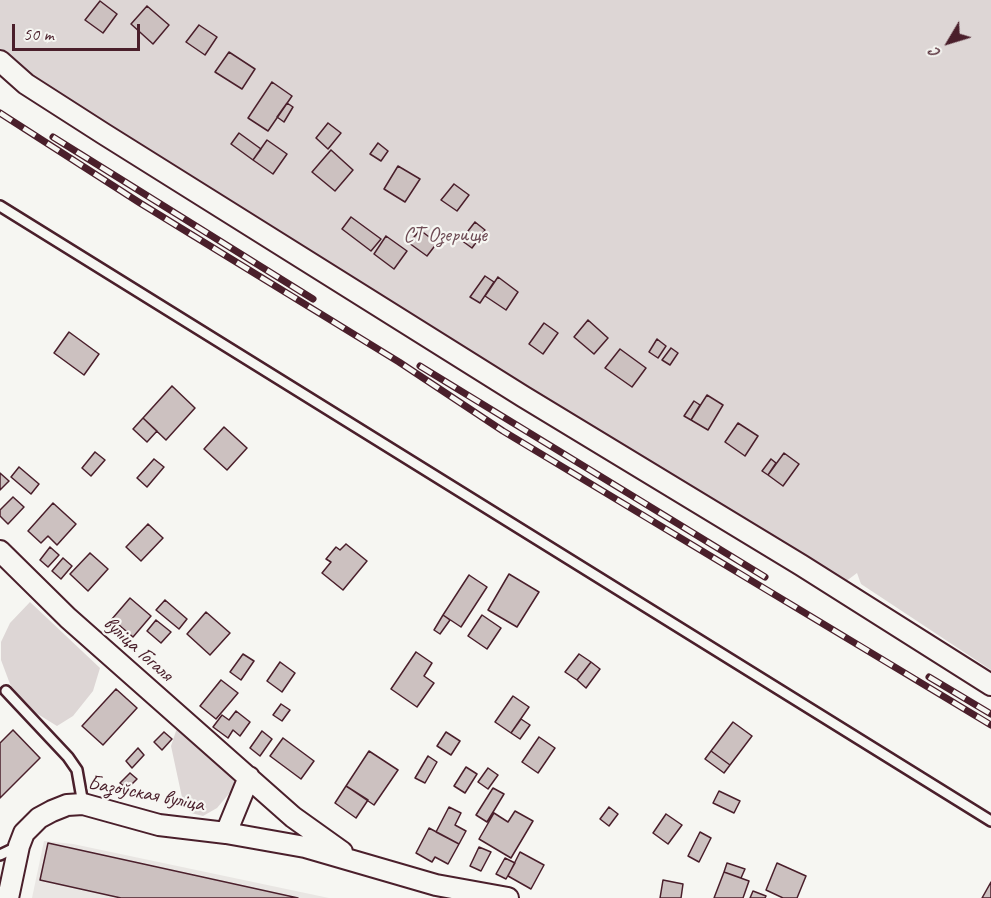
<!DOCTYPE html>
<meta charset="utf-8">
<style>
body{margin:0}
#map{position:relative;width:991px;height:898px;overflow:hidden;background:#f6f6f2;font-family:Caveat,sans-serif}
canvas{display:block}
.north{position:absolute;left:919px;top:12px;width:60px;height:60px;-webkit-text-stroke:4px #f6f6f2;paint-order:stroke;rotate:232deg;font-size:16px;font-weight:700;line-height:24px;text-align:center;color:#4a1f2b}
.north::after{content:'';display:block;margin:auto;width:21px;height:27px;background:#4a1f2b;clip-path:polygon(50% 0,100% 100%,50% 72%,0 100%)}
.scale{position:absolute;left:12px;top:24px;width:128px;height:27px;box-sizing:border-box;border:3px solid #4a1f2b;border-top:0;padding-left:8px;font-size:18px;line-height:21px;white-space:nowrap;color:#4a1f2b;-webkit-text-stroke:4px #f6f6f2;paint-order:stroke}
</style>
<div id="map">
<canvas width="991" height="898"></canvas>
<div class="north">С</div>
<div class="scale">50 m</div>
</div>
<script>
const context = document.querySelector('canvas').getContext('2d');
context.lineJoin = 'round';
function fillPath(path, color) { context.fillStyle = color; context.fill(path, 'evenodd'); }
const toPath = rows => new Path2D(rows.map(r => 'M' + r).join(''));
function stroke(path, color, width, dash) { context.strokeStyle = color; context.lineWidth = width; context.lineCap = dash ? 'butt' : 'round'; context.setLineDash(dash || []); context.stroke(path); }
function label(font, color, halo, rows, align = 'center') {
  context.font = font + ' Caveat,sans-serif'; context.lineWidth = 4.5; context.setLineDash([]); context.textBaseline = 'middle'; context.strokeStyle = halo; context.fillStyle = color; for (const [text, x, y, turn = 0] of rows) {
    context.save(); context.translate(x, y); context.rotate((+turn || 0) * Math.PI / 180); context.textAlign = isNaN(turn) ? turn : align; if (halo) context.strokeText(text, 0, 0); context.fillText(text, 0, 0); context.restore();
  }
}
fillPath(toPath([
 [44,841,73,844,329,898,32,898]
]), '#e9e6e3');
fillPath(toPath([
 [0,0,991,0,991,670,861,584,857,573,845,582,334,270,33,78,0,50],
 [30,602,100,668,93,691,73,716,57,726,28,708,10,684,1,660,1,642,10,623],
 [177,728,202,746,235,773,233,789,217,808,203,816,191,813,183,802,171,746]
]), '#ddd6d5');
const building = toPath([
 [100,1,117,14,103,33,85,20,100,1],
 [147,6,169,25,153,44,131,24,147,6],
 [199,25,217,37,205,55,186,42,199,25],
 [229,52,255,69,242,89,215,72,229,52],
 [272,82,292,96,268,131,248,118,272,82],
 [287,103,293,107,284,122,277,117,287,103],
 [328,123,341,133,328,149,316,138,328,123],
 [239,133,261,149,253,160,231,144,239,133],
 [267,140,287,154,273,174,253,160,267,140],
 [378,143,388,151,381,161,370,154,378,143],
 [331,150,353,170,335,191,312,172,331,150],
 [398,166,420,179,405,202,384,189,398,166],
 [454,184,469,195,457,211,441,200,454,184],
 [351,217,381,239,371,251,342,229,351,217],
 [475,222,485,230,472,248,461,240,475,222],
 [420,230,437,243,427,256,409,243,420,230],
 [386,236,407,251,394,269,374,254,386,236],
 [485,276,494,282,480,303,470,297,485,276],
 [498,277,518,292,506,310,485,296,498,277],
 [588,320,608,338,594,354,574,337,588,320],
 [544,323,558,333,543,354,529,344,544,323],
 [69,332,99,354,84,375,54,353,69,332],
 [657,339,666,346,658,358,649,352,657,339],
 [671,348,678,353,670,365,662,360,671,348],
 [620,349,646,368,632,387,605,368,620,349],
 [172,386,195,408,166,440,143,418,172,386],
 [707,395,723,405,708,430,691,420,707,395],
 [694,401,700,405,691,420,684,416,694,401],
 [143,418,157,431,147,442,133,429,143,418],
 [738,423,758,436,745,456,725,442,738,423],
 [224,427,247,448,227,470,204,449,224,427],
 [95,452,105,460,91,476,82,468,95,452],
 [784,453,799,464,783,486,768,475,784,453],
 [154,459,164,467,147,487,137,478,154,459],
 [771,459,776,463,768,475,762,471,771,459],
 [19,467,39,484,31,494,11,477,19,467],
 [0,473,9,481,0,490,0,473],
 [13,497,24,507,8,524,0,516,0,510,13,497],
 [53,503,76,524,57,545,48,536,41,543,28,531,53,503],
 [148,524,163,538,141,561,126,547,148,524],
 [346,544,367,561,343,590,322,573,331,562,326,559,336,547,340,550,346,544],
 [50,547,59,555,48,567,40,560,50,547],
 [90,553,108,569,88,591,70,574,90,553],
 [63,558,72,566,61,579,52,571,63,558],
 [509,574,539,592,517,627,488,610,509,574],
 [469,575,487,587,461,627,443,615,469,575],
 [130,598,151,616,133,637,112,619,130,598],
 [165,600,187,619,179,629,156,610,165,600],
 [206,612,230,633,210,655,187,634,206,612],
 [443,615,450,620,440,634,434,630,443,615],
 [482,615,501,628,487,649,468,636,482,615],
 [156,620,171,632,161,643,147,631,156,620],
 [416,652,432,663,424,676,434,683,417,707,391,689,416,652],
 [243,654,254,661,241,680,230,672,243,654],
 [579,654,591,662,577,680,565,672,579,654],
 [280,662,295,673,282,692,267,681,280,662],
 [591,662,600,669,586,688,577,680,591,662],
 [221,680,238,693,216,719,200,706,221,680],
 [116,689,137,708,103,745,82,726,116,689],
 [513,696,529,707,511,733,495,722,513,696],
 [281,704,290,710,282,721,273,715,281,704],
 [236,711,250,722,240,736,233,730,228,738,213,727,222,715,229,720,236,711],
 [521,719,530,725,520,739,511,733,521,719],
 [733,722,752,736,730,765,711,751,733,722],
 [13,730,40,758,0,798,0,743,13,730],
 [262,731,272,739,260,756,250,748,262,731],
 [164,732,172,739,162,750,154,742,164,732],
 [446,732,460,741,451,755,437,746,446,732],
 [539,737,555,748,538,773,522,762,539,737],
 [283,738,314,761,301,779,270,756,283,738],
 [138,748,144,755,132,768,126,761,138,748],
 [369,751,398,770,374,805,346,786,369,751],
 [711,751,730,765,724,773,705,759,711,751],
 [428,756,437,762,425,783,415,778,428,756],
 [466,767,477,774,465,793,454,786,466,767],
 [488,768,498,775,488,789,478,782,488,768],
 [130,773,137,779,127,789,120,783,130,773],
 [346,786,368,800,356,818,335,803,346,786],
 [493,788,504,794,487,822,476,815,493,788],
 [719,791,740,801,734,813,713,803,719,791],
 [449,807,461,813,455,825,466,831,459,844,436,832,449,807],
 [609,807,618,814,609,826,600,819,609,807],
 [515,811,533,821,511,858,479,839,494,813,508,822,515,811],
 [666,814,682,825,668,844,653,833,666,814],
 [429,828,459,844,448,864,435,857,432,862,416,853,429,828],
 [700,832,711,838,699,862,688,856,700,832],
 [48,843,298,898,121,898,40,880,48,843],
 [479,847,491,852,481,871,470,866,479,847],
 [520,852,544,865,531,889,508,876,520,852],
 [505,858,515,863,506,879,496,874,505,858],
 [727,863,745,869,741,878,724,872,727,863],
 [777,863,806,876,797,898,783,898,766,890,777,863],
 [724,872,749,881,743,898,714,898,724,872],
 [663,880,683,884,681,898,660,898,663,880],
 [991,882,991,898,982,898,991,882],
 [753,891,766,896,765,898,750,898,753,891]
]);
fillPath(building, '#ccc1c0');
stroke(building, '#4a1f2b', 1.5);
const lane = toPath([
 [0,206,991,821],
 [6,691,68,757,77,770,83,804],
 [0,855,19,846]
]);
const street = toPath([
 [0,61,26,84,104,134,524,397,801,565,991,685],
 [0,551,68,618,293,817,342,852],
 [226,833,249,777],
 [8,898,19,846,24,833,39,818,52,811,67,805,83,804,159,825,226,833,305,847,436,885,508,898]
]);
stroke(lane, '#4a1f2b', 14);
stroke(street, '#4a1f2b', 24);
stroke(lane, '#f6f6f2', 9);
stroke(street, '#f6f6f2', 20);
const rail = toPath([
 [0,113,140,203,399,362,503,431,991,725],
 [53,137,313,299],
 [420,366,765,577],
 [929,677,991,714]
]);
stroke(rail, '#4a1f2b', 7);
stroke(rail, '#f6f6f2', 4.5, [14]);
label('21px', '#6f4d56', '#f6f6f2', [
 ["СТ Озерище",445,235]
]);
label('21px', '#4a1f2b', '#f6f6f2', [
 ["вуліца Гогаля",138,649,42],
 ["Базоўская вуліца",146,794,11]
]);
</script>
